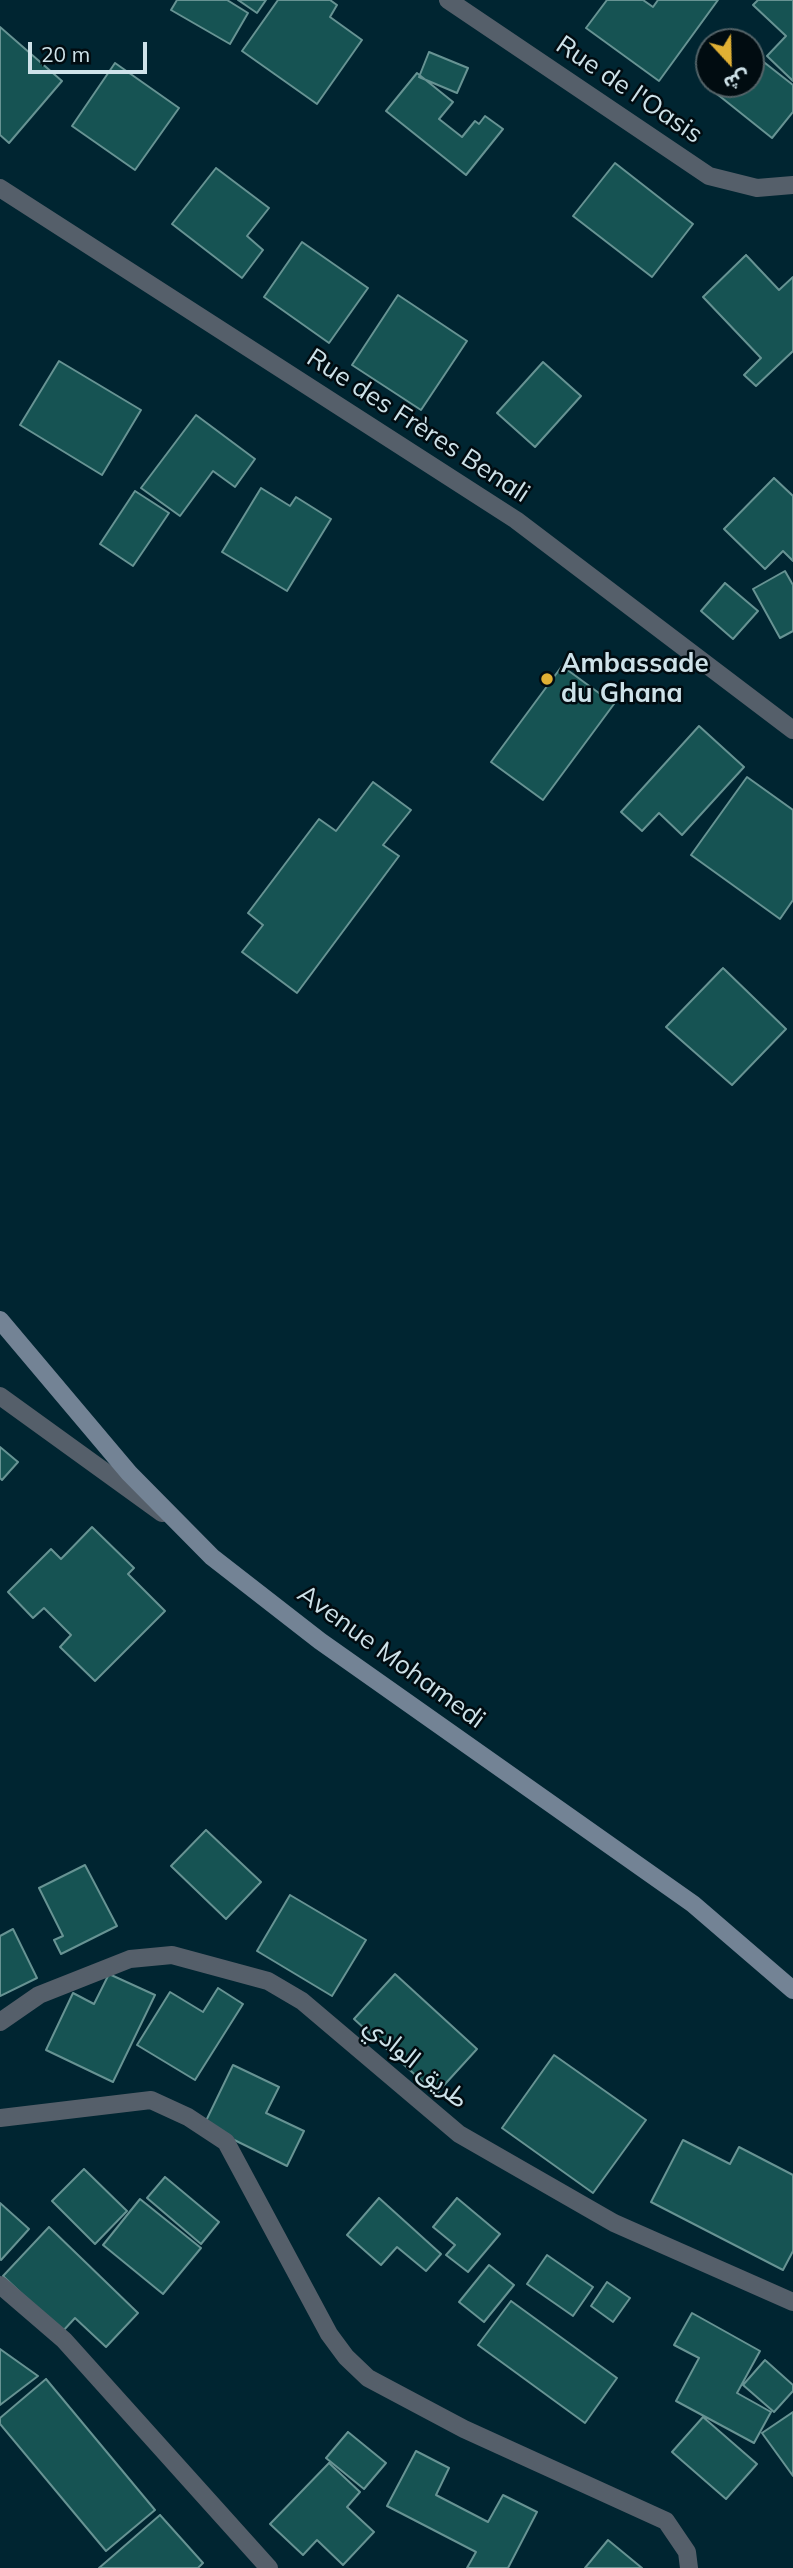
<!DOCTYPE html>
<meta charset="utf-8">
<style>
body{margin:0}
#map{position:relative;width:793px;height:2568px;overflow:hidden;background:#002531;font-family:Mulish,"Noto Sans Arabic",sans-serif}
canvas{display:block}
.north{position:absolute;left:695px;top:28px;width:70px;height:70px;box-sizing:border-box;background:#010c11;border:2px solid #536267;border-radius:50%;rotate:158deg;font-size:19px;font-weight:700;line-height:28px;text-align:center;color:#cee2e9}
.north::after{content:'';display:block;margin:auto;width:24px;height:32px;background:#e0b034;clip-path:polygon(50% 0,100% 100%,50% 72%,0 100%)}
.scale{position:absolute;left:28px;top:42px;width:119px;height:32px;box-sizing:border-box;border:4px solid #cee2e9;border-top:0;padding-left:9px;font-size:21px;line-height:24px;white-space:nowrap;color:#cee2e9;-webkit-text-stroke:5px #010c11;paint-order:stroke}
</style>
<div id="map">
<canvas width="793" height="2568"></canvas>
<div class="north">ش</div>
<div class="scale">20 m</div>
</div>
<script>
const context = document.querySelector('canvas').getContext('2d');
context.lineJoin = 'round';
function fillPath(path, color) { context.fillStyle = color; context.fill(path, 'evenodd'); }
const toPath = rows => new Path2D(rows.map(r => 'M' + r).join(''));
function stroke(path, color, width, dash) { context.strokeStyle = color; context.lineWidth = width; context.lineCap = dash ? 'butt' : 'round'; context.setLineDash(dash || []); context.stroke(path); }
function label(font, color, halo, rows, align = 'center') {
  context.font = font + ' Mulish,"Noto Sans Arabic",sans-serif'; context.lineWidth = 5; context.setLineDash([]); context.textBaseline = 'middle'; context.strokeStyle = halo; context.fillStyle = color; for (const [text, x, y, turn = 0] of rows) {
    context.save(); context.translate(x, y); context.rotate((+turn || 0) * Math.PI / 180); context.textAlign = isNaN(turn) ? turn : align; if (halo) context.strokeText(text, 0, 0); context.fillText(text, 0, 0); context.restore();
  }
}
const building = toPath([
 [177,0,227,0,248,13,230,44,171,10,177,0],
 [238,0,266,0,257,13,238,0],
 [278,0,330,0,337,5,330,17,362,40,317,104,242,51,278,0],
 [607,0,643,0,653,7,658,0,718,0,659,81,586,28,607,0],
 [758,0,793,0,793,81,767,56,786,36,753,5,758,0],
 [0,27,62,81,9,143,0,135,0,27],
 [429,52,468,68,457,93,419,77,429,52],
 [751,52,793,85,793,112,772,138,717,94,725,84,751,84,751,52],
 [115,63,179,108,135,170,72,126,115,63],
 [417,73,453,102,439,119,462,137,475,121,479,124,485,116,503,129,466,175,386,111,417,73],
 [615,163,693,224,652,277,573,216,615,163],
 [216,168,269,208,247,236,263,250,242,278,172,224,216,168],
 [302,242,368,288,329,343,264,297,302,242],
 [746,255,779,290,793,277,793,351,756,386,744,375,761,358,703,297,746,255],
 [398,295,467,341,421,410,352,365,398,295],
 [59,361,141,410,102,475,20,425,59,361],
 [543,362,581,396,535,447,497,413,543,362],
 [196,415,255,459,235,487,213,471,180,516,141,488,196,415],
 [774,478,793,496,793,561,783,551,765,569,724,529,774,478],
 [261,488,290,506,296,497,331,519,287,591,222,552,261,488],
 [135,491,169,513,133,566,100,544,135,491],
 [785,571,793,585,793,631,780,638,753,589,785,571],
 [725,583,758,611,733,639,701,611,725,583],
 [562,666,614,704,543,800,491,762,562,666],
 [699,726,744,767,682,835,659,813,642,831,621,812,699,726],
 [747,777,793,810,793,900,780,919,691,855,747,777],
 [373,782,411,810,383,845,399,856,297,993,242,952,263,925,248,913,319,819,336,831,373,782],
 [723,968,786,1029,732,1085,666,1027,723,968],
 [0,1447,18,1462,2,1480,0,1478,0,1447],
 [92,1527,134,1568,128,1574,165,1611,95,1681,60,1647,71,1635,44,1608,33,1618,8,1592,51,1549,61,1559,92,1527],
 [206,1830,261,1882,226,1919,171,1866,206,1830],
 [85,1865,117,1926,61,1954,54,1940,63,1936,39,1888,85,1865],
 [290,1895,366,1940,332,1996,257,1951,290,1895],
 [13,1929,37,1978,0,1996,0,1936,13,1929],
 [109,1974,155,1995,113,2082,46,2050,73,1993,94,2004,109,1974],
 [395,1974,477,2049,436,2094,354,2019,395,1974],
 [218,1988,243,2004,195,2080,137,2045,170,1992,203,2012,218,1988],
 [554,2055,646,2120,593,2193,502,2128,554,2055],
 [233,2065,279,2087,266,2113,304,2131,287,2166,204,2125,233,2065],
 [683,2140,730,2164,739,2147,793,2175,793,2251,783,2270,651,2202,683,2140],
 [84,2169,127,2211,95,2244,52,2201,84,2169],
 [165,2177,219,2222,201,2244,147,2198,165,2177],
 [379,2198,441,2254,426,2271,397,2247,381,2265,347,2235,379,2198],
 [457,2198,500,2234,468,2272,446,2255,455,2245,433,2227,457,2198],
 [140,2199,201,2248,163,2294,103,2245,140,2199],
 [0,2203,29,2229,1,2260,0,2259,0,2203],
 [49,2227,138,2313,106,2347,75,2318,62,2332,3,2276,49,2227],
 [547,2255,593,2287,573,2316,527,2284,547,2255],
 [489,2265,514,2285,484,2322,459,2302,489,2265],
 [607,2282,630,2298,613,2322,591,2306,607,2282],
 [511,2301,617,2378,585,2423,478,2345,511,2301],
 [692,2313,760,2351,737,2393,771,2412,754,2443,676,2401,699,2358,674,2345,692,2313],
 [0,2349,38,2376,0,2405,0,2349],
 [765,2360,793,2385,793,2391,774,2412,743,2385,765,2360],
 [46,2379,155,2510,106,2551,0,2424,0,2418,46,2379],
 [793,2412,793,2476,762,2433,793,2412],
 [703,2417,757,2464,726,2499,672,2452,703,2417],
 [348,2432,386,2463,364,2489,326,2458,348,2432],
 [416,2451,449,2468,436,2495,488,2522,503,2495,537,2512,508,2568,467,2568,476,2552,387,2506,416,2451],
 [329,2463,360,2492,347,2507,374,2532,343,2565,317,2540,303,2555,270,2524,329,2463],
 [160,2515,203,2563,198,2568,99,2568,160,2515],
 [608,2540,642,2568,585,2568,608,2540]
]);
fillPath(building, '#165353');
stroke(building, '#679393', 2);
stroke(toPath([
 [448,0,709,176,757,188,793,185],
 [0,188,516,520,793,730],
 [0,1396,162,1513],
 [0,2022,39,1995,130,1959,172,1955,268,1981,302,2001,459,2134,614,2223,793,2302],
 [0,2118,151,2100,188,2117,226,2142,329,2334,346,2357,368,2378,464,2429,666,2521,687,2552,689,2568],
 [0,2285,64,2340,269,2568]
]), '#555f6a', 18);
stroke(toPath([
 [0,1320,129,1473,212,1557,320,1641,693,1904,793,1990]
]), '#738395', 18);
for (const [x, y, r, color] of [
 [547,679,7,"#e0b034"]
]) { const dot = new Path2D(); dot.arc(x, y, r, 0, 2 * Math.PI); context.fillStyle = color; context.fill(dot); stroke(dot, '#010c11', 2.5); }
label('26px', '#cee2e9', '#010c11', [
 ["Rue de l'Oasis",629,90,34],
 ["Rue des Frères Benali",418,426,33],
 ["Avenue Mohamedi",391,1657,36],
 ["طريق الوادي",416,2063,40]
]);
label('bold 26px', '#cee2e9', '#010c11', [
 ["Ambassade",561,664],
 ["du Ghana",561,694]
], 'left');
</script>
